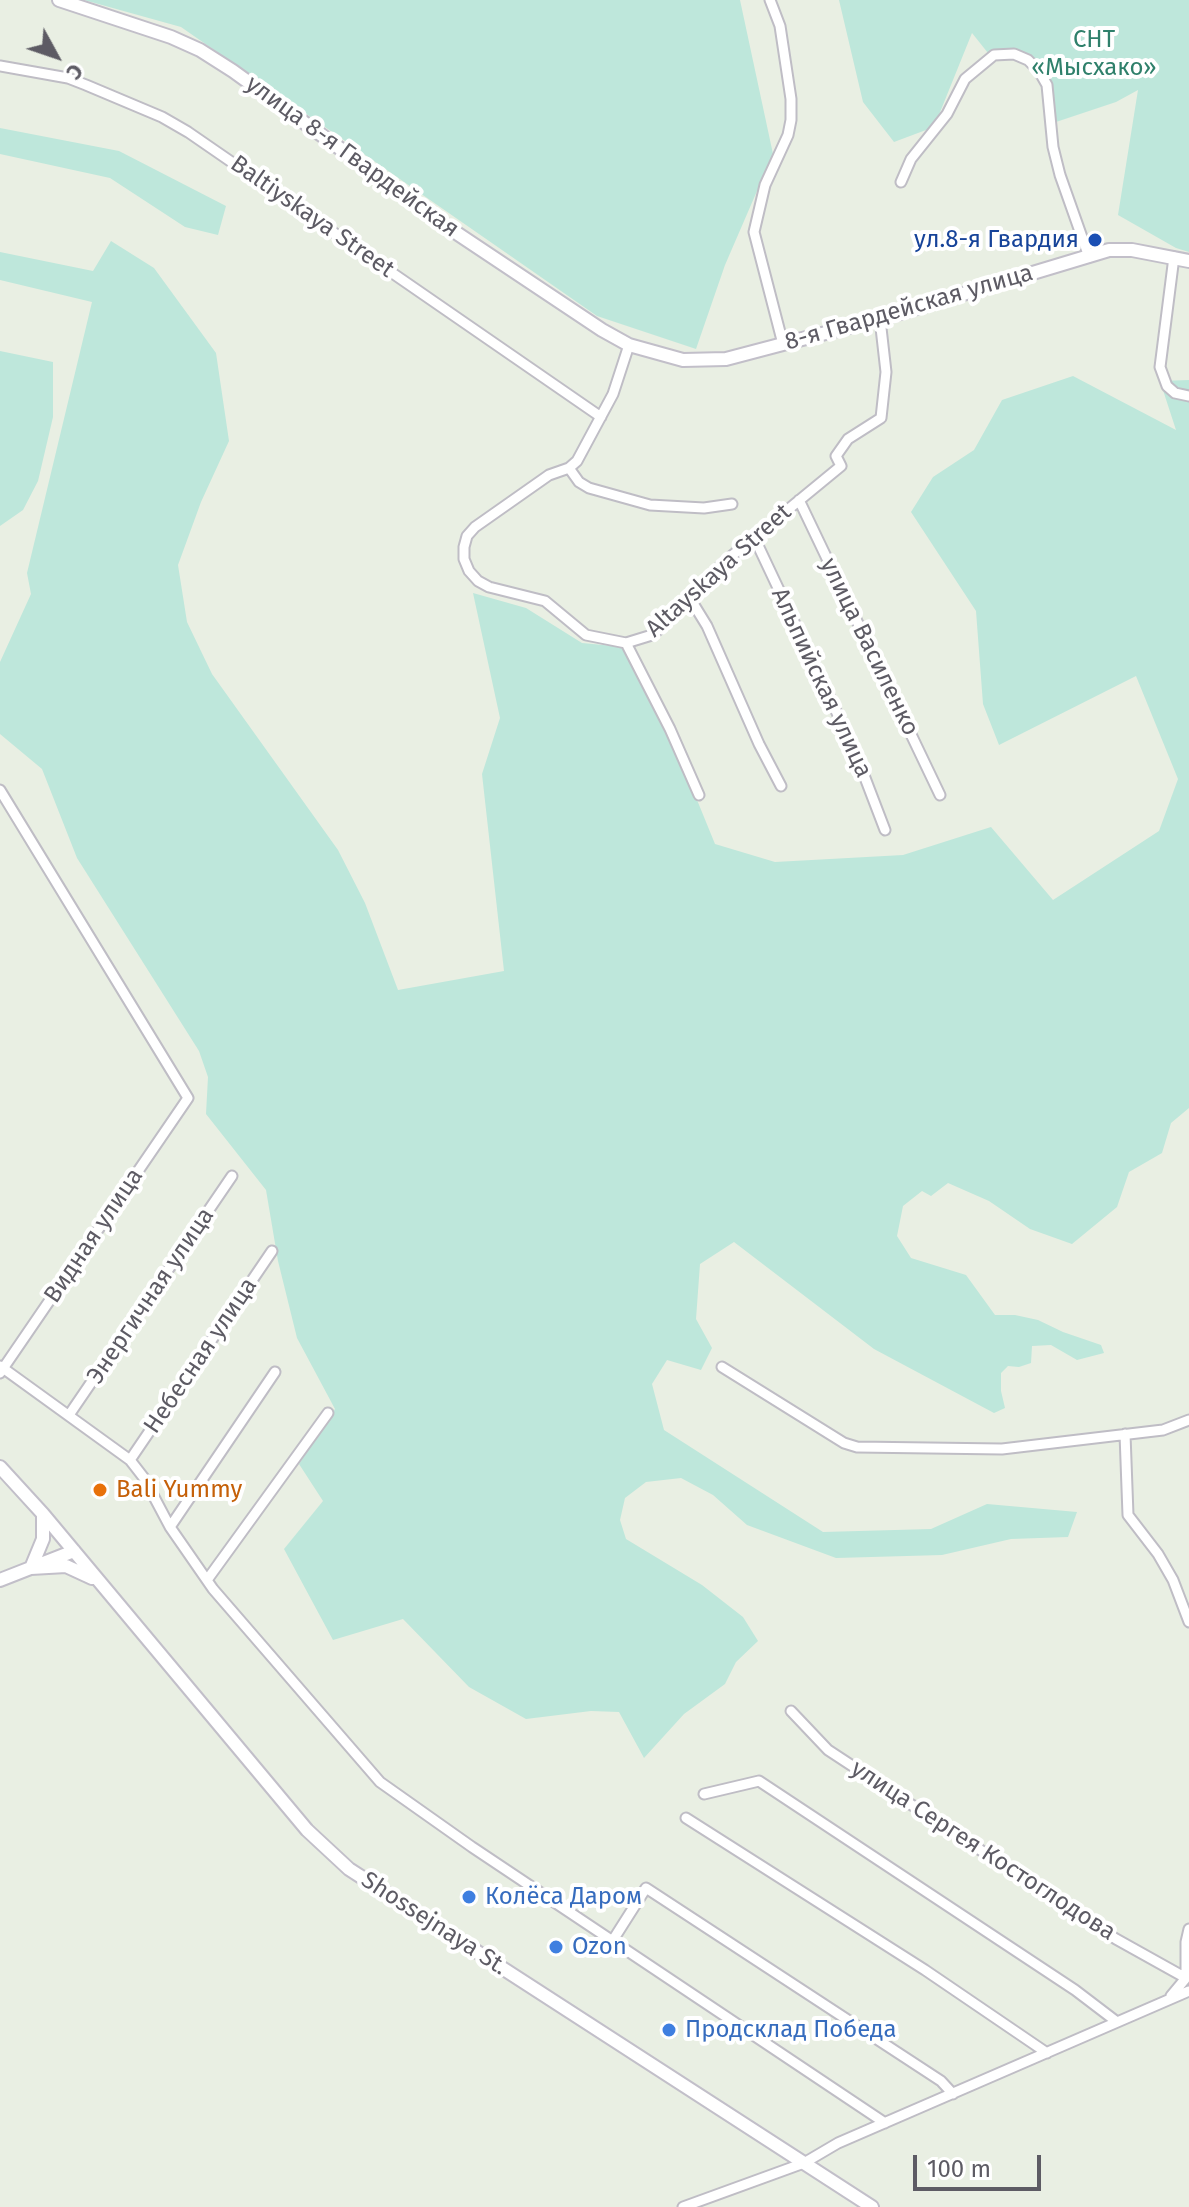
<!DOCTYPE html>
<meta charset="utf-8">
<style>
body{margin:0}
#map{position:relative;width:1189px;height:2207px;overflow:hidden;background:#e9efe3;font-family:"Fira Sans",sans-serif}
canvas{display:block}
.north{position:absolute;left:16px;top:16px;width:80px;height:80px;-webkit-text-stroke:6px #fff;paint-order:stroke;rotate:130deg;font-size:22px;font-weight:700;line-height:32px;text-align:center;color:#5d5b64}
.north::after{content:'';display:block;margin:auto;width:28px;height:36px;background:#5d5b64;clip-path:polygon(50% 0,100% 100%,50% 72%,0 100%)}
.scale{position:absolute;left:913px;top:2155px;width:128px;height:36px;box-sizing:border-box;border:4px solid #5d5b64;border-top:0;padding-left:10px;font-size:24px;line-height:28px;white-space:nowrap;color:#5d5b64;-webkit-text-stroke:6px #fff;paint-order:stroke}
</style>
<div id="map">
<canvas width="1189" height="2207"></canvas>
<div class="north">С</div>
<div class="scale">100 m</div>
</div>
<script>
const context = document.querySelector('canvas').getContext('2d');
context.lineJoin = 'round';
function fillPath(path, color) { context.fillStyle = color; context.fill(path, 'evenodd'); }
const toPath = rows => new Path2D(rows.map(r => 'M' + r).join(''));
function stroke(path, color, width, dash) { context.strokeStyle = color; context.lineWidth = width; context.lineCap = dash ? 'butt' : 'round'; context.setLineDash(dash || []); context.stroke(path); }
function label(font, color, halo, rows, align = 'center') {
  context.font = font + ' "Fira Sans",sans-serif'; context.lineWidth = 8; context.setLineDash([]); context.textBaseline = 'middle'; context.strokeStyle = halo; context.fillStyle = color; for (const [text, x, y, turn = 0] of rows) {
    context.save(); context.translate(x, y); context.rotate((+turn || 0) * Math.PI / 180); context.textAlign = isNaN(turn) ? turn : align; if (halo) context.strokeText(text, 0, 0); context.fillText(text, 0, 0); context.restore();
  }
}
fillPath(toPath([
 [84,0,740,0,773,154,725,265,696,349,597,316,181,27],
 [839,0,1189,0,1189,252,1176,248,1118,215,1138,90,1116,102,1056,122,1047,80,1010,50,988,53,972,33,934,127,894,142,863,102],
 [0,128,119,151,226,206,218,235,185,227,110,178,0,154],
 [111,241,154,268,216,353,229,441,201,502,178,565,187,622,212,674,338,850,365,903,398,990,504,971,482,774,500,718,473,593,526,608,582,643,635,648,715,844,775,862,903,855,991,827,1053,900,1159,831,1178,779,1136,676,999,745,983,704,976,611,911,512,933,477,974,450,1002,400,1073,376,1176,430,1160,381,1189,380,1189,1108,1171,1123,1162,1153,1129,1172,1117,1207,1072,1244,1030,1229,989,1201,948,1183,931,1196,922,1191,903,1206,897,1236,911,1258,966,1275,995,1315,1015,1315,1038,1320,1063,1332,1101,1345,1104,1353,1077,1360,1051,1345,1032,1346,1031,1363,1019,1367,1008,1366,1001,1373,1001,1391,1005,1408,994,1413,874,1349,734,1242,700,1264,696,1319,712,1348,701,1370,667,1360,652,1384,664,1430,823,1532,931,1529,987,1504,1077,1512,1068,1537,1011,1539,942,1555,836,1558,747,1525,713,1495,681,1478,646,1482,625,1498,620,1520,626,1539,702,1585,743,1617,758,1641,736,1662,725,1684,684,1714,644,1758,619,1712,591,1711,526,1719,469,1687,403,1619,333,1640,284,1549,323,1501,299,1464,335,1409,297,1338,278,1261,266,1190,206,1114,208,1077,199,1051,77,858,42,769,0,734,0,662,31,594,27,573,92,302,0,280,0,252,93,271],
 [0,351,53,362,53,417,38,481,23,510,0,526]
]), '#bee7db');
const street = toPath([
 [770,0,780,26,791,99,791,120,788,135,765,185,754,232,783,344],
 [0,66,68,78,86,85,162,117,188,132,601,417],
 [901,182,911,159,947,114,965,79,994,55,1014,54,1028,60,1039,71,1047,85,1053,147,1060,175,1089,257],
 [1174,257,1160,367,1167,386,1175,393,1189,396],
 [629,345,613,394,577,461,569,468,549,475,475,527,467,536,464,547,464,559,469,571,478,581,489,587,545,601,586,635,626,643,652,635,663,626,691,600,723,563,841,466,836,456,848,439,881,418,886,372,880,319],
 [569,468,579,482,589,488,650,505,704,508,732,504],
 [799,500,940,795],
 [754,537,854,749,885,830],
 [691,600,707,626,759,744,781,786],
 [626,643,670,729,699,795],
 [0,790,188,1098,0,1373],
 [0,1366,130,1460,144,1478,170,1527,213,1589,380,1782,472,1847,885,2123],
 [722,1367,844,1443,857,1447,1002,1449,1163,1430,1189,1420],
 [69,1415,232,1176],
 [1125,1434,1128,1515,1158,1554,1173,1580,1189,1622],
 [130,1460,272,1251],
 [170,1527,275,1372],
 [207,1580,328,1413],
 [791,1711,828,1750,1116,1939,1186,1978],
 [704,1794,759,1781,1075,1990,1117,2022],
 [686,1818,925,1970,1047,2053],
 [613,1940,646,1888,941,2081,953,2094],
 [1171,1996,1186,1978,1186,1942,1189,1929],
 [683,2207,804,2163,838,2143,1189,1991]
]);
const secondary = toPath([
 [59,0,171,37,200,50,233,71,458,234,602,330,629,345,683,360,726,359,783,344,880,319,1109,250,1132,250,1189,261],
 [0,1467,43,1514,307,1830,349,1869,872,2207],
 [43,1514,43,1539,31,1568,66,1566,92,1578],
 [0,1580,74,1551]
]);
stroke(street, '#bfbdc5', 13);
stroke(secondary, '#c2bfc9', 16);
stroke(street, '#fff', 9);
stroke(secondary, '#fff', 12);
for (const [x, y, r, color] of [
 [1095,240,8,"#1a4fb4"],
 [100,1490,8,"#e8710a"],
 [469,1897,8,"#3f7fe0"],
 [556,1947,8,"#3f7fe0"],
 [669,2030,8,"#3f7fe0"]
]) { const dot = new Path2D(); dot.arc(x, y, r, 0, 2 * Math.PI); context.fillStyle = color; context.fill(dot); stroke(dot, '#fff', 3); }
label('24px', '#2f806b', '#fff', [
 ["СНТ",1094,40],
 ["«Мысхако»",1094,68]
]);
label('24px', '#5d5b64', '#fff', [
 ["улица 8-я Гвардейская",352,157,36],
 ["Baltiyskaya Street",312,217,35],
 ["8-я Гвардейская улица",909,308,-16],
 ["Altayskaya Street",719,571,-42],
 ["улица Василенко",869,647,64],
 ["Альпийская улица",821,683,65],
 ["Видная улица",94,1236,-56],
 ["Энергичная улица",151,1296,-56],
 ["Небесная улица",201,1356,-56],
 ["улица Сергея Костоглодова",983,1851,33],
 ["Shossejnaya St.",434,1924,33]
]);
label('24px', '#164399', '#fff', [
 ["ул.8-я Гвардия",1079,240]
], 'right');
label('24px', '#c56008', '#fff', [
 ["Bali Yummy",116,1490]
], 'left');
label('24px', '#366cbe', '#fff', [
 ["Колёса Даром",485,1897],
 ["Ozon",572,1947],
 ["Продсклад Победа",685,2030]
], 'left');
</script>
